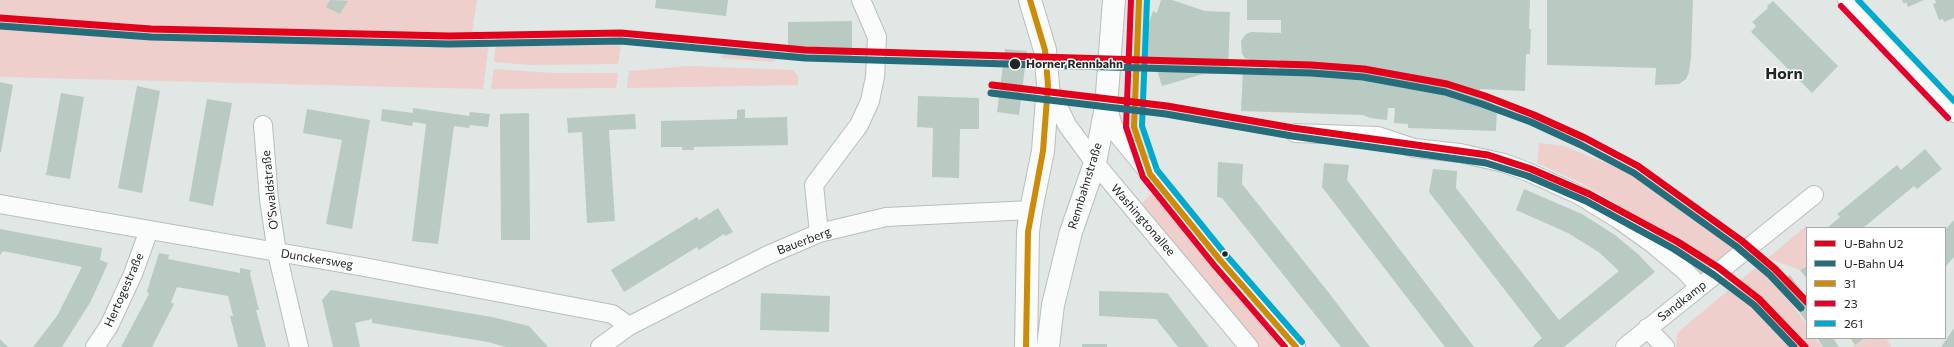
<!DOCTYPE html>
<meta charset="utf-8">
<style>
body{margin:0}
#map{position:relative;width:1954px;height:347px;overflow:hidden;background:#e1e7e4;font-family:Commissioner,sans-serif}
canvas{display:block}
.legend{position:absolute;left:1806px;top:227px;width:140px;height:112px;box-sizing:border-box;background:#fff;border:1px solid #a7a8a7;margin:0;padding:5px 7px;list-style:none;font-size:12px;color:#222624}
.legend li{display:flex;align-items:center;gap:8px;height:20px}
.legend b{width:20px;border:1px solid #a7a8a7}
</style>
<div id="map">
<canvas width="1954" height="347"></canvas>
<ul class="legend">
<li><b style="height:5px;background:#e2001a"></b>U-Bahn U2</li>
<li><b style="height:5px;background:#256d7b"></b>U-Bahn U4</li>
<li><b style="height:5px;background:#cc8c07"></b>31</li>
<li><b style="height:5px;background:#e4002b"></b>23</li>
<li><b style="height:5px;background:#00a9ce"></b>261</li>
</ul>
</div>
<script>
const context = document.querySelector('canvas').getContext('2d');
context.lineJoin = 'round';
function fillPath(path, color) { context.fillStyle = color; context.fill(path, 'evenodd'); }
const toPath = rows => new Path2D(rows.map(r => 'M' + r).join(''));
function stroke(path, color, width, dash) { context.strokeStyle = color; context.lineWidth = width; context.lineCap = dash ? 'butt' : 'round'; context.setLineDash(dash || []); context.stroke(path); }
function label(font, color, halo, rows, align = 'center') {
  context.font = font + ' Commissioner,sans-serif'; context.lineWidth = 3; context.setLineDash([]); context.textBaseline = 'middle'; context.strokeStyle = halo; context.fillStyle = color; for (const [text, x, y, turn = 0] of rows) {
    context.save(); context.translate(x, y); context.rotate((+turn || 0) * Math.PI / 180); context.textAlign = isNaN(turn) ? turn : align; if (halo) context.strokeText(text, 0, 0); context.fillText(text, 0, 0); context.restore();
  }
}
fillPath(toPath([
 [0,0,477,0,472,31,490,33,483,89,0,77],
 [497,32,621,46,618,64,530,65,494,62],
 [769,47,777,54,777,59,772,62,721,58,721,55],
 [689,66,793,70,798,76,798,85,627,88,629,71],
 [494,69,554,73,618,73,616,88,491,89],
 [1539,143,1564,146,1630,173,1739,247,1701,277,1677,251,1658,234,1620,206,1581,183,1537,163],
 [1154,191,1288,347,1259,347,1257,345,1142,203],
 [1806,226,1807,265,1800,270,1768,258],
 [1760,264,1787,276,1777,283,1807,326,1807,338,1815,338,1822,347,1676,347,1677,333],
 [1868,338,1886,338,1891,347,1852,347]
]), '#eecfcc');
fillPath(toPath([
 [330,0,348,1,340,14,326,7],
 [656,0,728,0,726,16,655,8],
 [1161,0,1172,0,1205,11,1230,12,1228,74,1203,74,1162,86,1157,70,1152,72,1143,41,1153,11,1157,13],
 [1247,0,1530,0,1529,29,1531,29,1530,54,1526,54,1525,91,1480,89,1480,96,1489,97,1489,101,1497,107,1496,131,1408,128,1408,124,1394,123,1395,108,1388,108,1387,120,1370,118,1363,115,1241,111,1243,69,1279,70,1280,60,1251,60,1245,58,1242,54,1241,41,1246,34,1251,32,1281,33,1281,20,1247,20],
 [1547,0,1693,0,1691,57,1689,72,1686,79,1679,84,1655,85,1656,68,1547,65],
 [1902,0,1924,0,1908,7,1906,2,1904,4],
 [1935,0,1954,0,1954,18,1944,22,1943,19,1939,20,1933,4,1936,3],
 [1773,1,1838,66,1812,93,1751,32,1756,26,1752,22,1768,8,1767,6],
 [852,21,852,56,788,56,788,22],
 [1005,49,1027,51,1019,115,997,112],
 [0,82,13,85,1,152,0,152],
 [137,86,160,91,142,193,118,188],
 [61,93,84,97,70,179,46,175],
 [918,96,979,98,979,129,960,129,959,178,932,177,933,128,917,127],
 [207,99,232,103,213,206,189,201],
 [413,108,469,116,470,112,490,114,488,127,470,125,469,128,454,126,438,244,412,241,426,124,413,122,412,126,381,121,382,109,413,113],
 [307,109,370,120,352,229,326,224,342,140,303,133],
 [745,109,745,118,787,117,788,145,694,147,694,150,682,150,682,147,661,147,661,121,737,119,737,110],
 [529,113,530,240,501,240,500,114],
 [635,114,636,129,609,130,615,221,587,223,582,132,568,133,567,118],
 [1925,149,1942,169,1917,189,1914,186,1863,228,1827,228,1840,217,1837,214,1897,165,1901,170],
 [1218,162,1243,164,1242,184,1329,293,1370,347,1341,347,1222,198,1217,197],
 [1324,163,1349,165,1347,180,1474,347,1445,347,1322,187],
 [1433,169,1457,171,1456,188,1559,320,1619,271,1600,253,1568,233,1516,210,1524,189,1582,214,1615,235,1639,255,1655,272,1564,347,1532,347,1542,338,1429,192],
 [718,208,733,232,725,236,724,234,699,250,697,247,624,292,611,270,697,217,699,220],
 [1954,220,1954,257,1945,267,1945,230],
 [0,229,102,248,100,260,108,263,91,301,62,347,33,347,57,316,82,267,3,251,0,255],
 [159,253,169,255,168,259,240,273,240,268,251,270,250,274,259,310,256,310,266,347,238,347,230,316,233,316,228,296,177,287,171,302,174,304,152,347,121,347,149,294,147,291],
 [1807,266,1807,279,1800,270],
 [1790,275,1807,300,1807,323,1779,282],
 [331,290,492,317,529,326,548,347,506,347,488,342,372,323,372,319,355,323,360,347,333,347,322,300],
 [1099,291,1167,293,1209,347,1178,347,1156,319,1099,316],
 [761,293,830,296,829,332,760,330],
 [1954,328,1954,347,1941,347],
 [1817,338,1833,338,1839,347,1823,347],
 [1850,338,1866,338,1855,345],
 [0,339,8,347,0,347],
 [1082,344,1107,344,1107,347,1082,347]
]), '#b8cac2');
const minor = toPath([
 [1847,0,1933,89,1954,113],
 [1048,85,1067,125,1095,163,1249,347],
 [1107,105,1113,126,1119,136,1220,260,1296,347],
 [263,125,269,199,277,253,299,347],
 [1295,133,1378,136,1414,148,1460,153,1504,163,1528,172,1579,195,1618,219,1653,244,1684,270,1700,287],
 [0,204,364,267,612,314,629,326],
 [819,233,814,185,859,125,870,101,875,77,877,37,861,0],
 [1647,328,1665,347],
 [95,347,109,326,133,274,149,230],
 [600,347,629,326,766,256,819,233,886,217,1031,210],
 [1625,347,1814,195]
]);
const major = toPath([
 [1026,347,1028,232,1031,210,1043,151,1048,85,1045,50,1030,0],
 [1048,347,1053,305,1071,232,1095,163,1106,107,1114,0]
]);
stroke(minor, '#b9bebc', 20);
stroke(major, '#b9bebc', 24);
stroke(minor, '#fafbfb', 18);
stroke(major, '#fafbfb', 22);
stroke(toPath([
 [1139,0,1134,127,1150,174,1220,260,1296,347],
 [1026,347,1028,232,1043,151,1048,85,1045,50,1030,0]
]), '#cc8c07', 6);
stroke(toPath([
 [1131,0,1126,127,1143,177,1214,265,1285,347],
 [1841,6,1948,118]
]), '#e4002b', 6);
stroke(toPath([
 [1147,0,1142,126,1157,170,1226,255,1302,342],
 [1858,0,1954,101]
]), '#00a9ce', 6);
stroke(toPath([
 [0,18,151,29,449,36,621,33,805,50,1311,65,1364,69,1447,84,1485,96,1534,115,1585,138,1638,166,1742,241,1775,269,1807,302],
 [992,85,1167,106,1293,128,1488,155,1531,169,1589,194,1678,242,1719,268,1759,299,1805,347]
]), '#e2001a', 7);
stroke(toPath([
 [0,26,151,37,449,44,621,41,805,58,1311,73,1363,77,1445,92,1482,104,1531,122,1581,145,1634,173,1737,247,1770,275,1801,308],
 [991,93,1166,114,1292,136,1486,163,1528,176,1586,201,1674,249,1714,275,1754,305,1794,347]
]), '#256d7b', 7);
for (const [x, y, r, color] of [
 [1015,64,6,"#222624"],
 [1225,254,3.5,"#222624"]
]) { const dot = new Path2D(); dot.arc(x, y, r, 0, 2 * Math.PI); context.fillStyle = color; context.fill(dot); stroke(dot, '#fff', 1.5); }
label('bold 12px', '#222624', '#fff', [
 ["Horner Rennbahn",1026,64]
], 'left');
label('12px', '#222624', '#fff', [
 ["Rennbahnstraße",1085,186,-73],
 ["O'Swaldstraße",270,190,-96],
 ["Washingtonallee",1143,220,49],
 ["Bauerberg",804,241,-21],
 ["Dunckersweg",317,259,9],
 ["Hertogestraße",124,290,-66],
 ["Sandkamp",1682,301,-38]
]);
label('bold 16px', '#222624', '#fff', [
 ["Horn",1784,74]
]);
</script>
